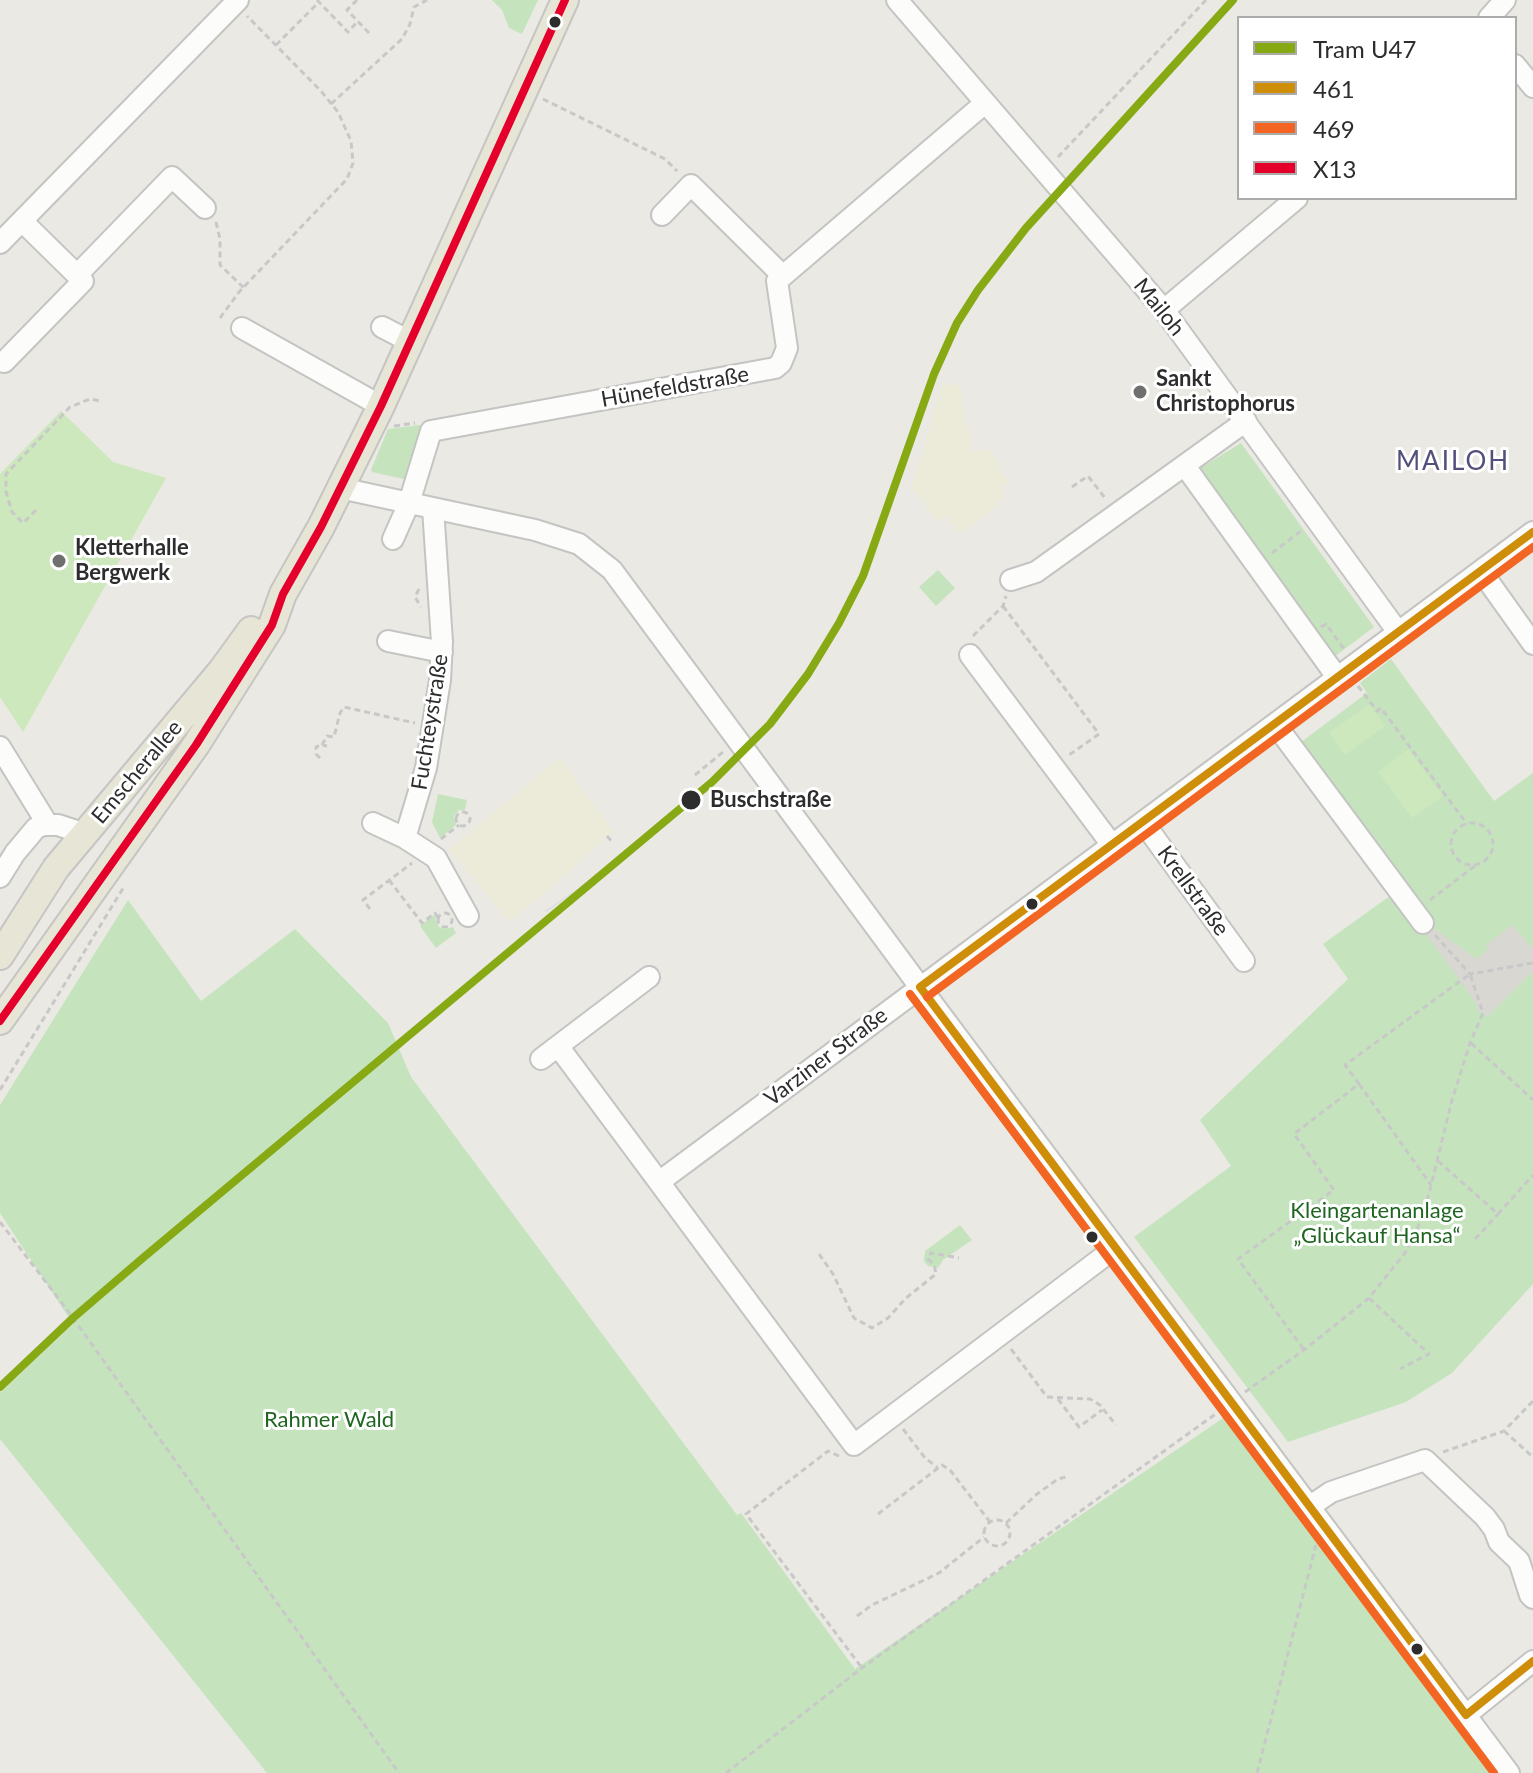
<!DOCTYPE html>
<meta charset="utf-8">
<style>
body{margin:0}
#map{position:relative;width:1533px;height:1773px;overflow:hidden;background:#eae9e3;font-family:Lato,sans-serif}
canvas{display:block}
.legend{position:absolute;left:1237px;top:16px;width:280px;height:184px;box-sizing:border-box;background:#fff;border:2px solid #ababab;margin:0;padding:10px 14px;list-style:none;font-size:24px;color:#2d2d2d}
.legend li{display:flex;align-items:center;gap:16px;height:40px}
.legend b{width:40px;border:2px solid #ababab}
</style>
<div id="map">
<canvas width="1533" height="1773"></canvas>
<ul class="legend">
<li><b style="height:10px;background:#86a914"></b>Tram U47</li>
<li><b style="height:10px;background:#cf8e09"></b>461</li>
<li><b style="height:10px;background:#f26522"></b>469</li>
<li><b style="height:10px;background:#e4002b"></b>X13</li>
</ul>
</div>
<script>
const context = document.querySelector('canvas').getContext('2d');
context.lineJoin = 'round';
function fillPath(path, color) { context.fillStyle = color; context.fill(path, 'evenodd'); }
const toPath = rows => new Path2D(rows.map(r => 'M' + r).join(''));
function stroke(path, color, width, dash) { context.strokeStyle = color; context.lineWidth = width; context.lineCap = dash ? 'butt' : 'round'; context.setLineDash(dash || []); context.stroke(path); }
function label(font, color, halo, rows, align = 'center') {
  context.font = font + ' Lato,sans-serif'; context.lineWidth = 6; context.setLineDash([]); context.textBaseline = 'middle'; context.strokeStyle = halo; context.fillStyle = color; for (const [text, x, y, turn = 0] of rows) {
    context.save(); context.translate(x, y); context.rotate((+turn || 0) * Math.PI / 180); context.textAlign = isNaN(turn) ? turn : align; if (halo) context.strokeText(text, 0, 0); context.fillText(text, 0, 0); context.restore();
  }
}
fillPath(toPath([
 [959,383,973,452,990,450,1001,464,997,467,1009,482,1001,489,1006,497,998,502,993,509,960,534,946,516,938,523,912,487,942,386],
 [560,758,613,831,570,871,509,922,449,849]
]), '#ecead9');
fillPath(toPath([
 [492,0,538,0,522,34,509,28,502,10],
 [420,425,422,429,408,480,372,472,371,470,388,429],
 [1241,443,1374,627,1330,660,1199,469],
 [938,570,955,588,936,606,919,587],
 [1391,659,1494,801,1533,773,1533,1284,1452,1373,1406,1402,1288,1442,1134,1237,1231,1166,1200,1120,1348,979,1323,944,1401,888,1297,745,1367,693,1360,683],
 [438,794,467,800,465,810,459,810,454,816,456,825,440,838,432,822],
 [128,900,201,1001,295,929,388,1023,411,1077,737,1515,741,1513,855,1669,1229,1414,1373,1604,1369,1608,1397,1646,1402,1644,1499,1773,267,1773,0,1439,0,1393,73,1324,0,1213,0,1105],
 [434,915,439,927,445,929,453,927,456,933,436,948,420,926],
 [960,1225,972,1240,943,1260,938,1268,928,1266,924,1261,925,1251]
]), '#c5e4be');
fillPath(toPath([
 [61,411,113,462,166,478,23,732,0,697,0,474],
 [1369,704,1385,726,1345,755,1329,733],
 [1408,749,1443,796,1412,818,1378,772]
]), '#cde8bc');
fillPath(toPath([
 [1419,925,1432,927,1477,959,1489,948,1486,945,1512,925,1533,949,1533,971,1488,1016,1478,1011,1476,1003]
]), '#d8d7d2');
const minor = toPath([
 [897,0,1164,310,1398,632],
 [1489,18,1505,0],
 [1515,65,1533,87],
 [662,215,691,185,783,276],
 [22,221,77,275,172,177,205,208],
 [0,243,238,0],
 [1164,310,1297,198],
 [382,327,409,341],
 [242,328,381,406],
 [4,362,83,281,77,275],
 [1185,466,1337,677],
 [340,488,535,530,579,544,612,570,920,987,1509,1773],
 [393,539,409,503,431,431,775,368,781,363,787,348,777,281,985,103],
 [1481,571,1533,644],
 [1011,580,1036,572,1246,421],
 [388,641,442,652],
 [970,655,1112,845],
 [1275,724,1423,923],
 [0,747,48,825],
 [1143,822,1244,961],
 [373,823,405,838,426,768,440,680,442,642,433,508],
 [405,838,436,858,468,916],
 [0,877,15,853,36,828,44,825,58,825,85,834],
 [649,977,558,1046,659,1182,1533,532],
 [541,1059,558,1046],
 [659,1182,854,1445,1115,1248],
 [1309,1507,1331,1492,1425,1460,1485,1517,1494,1529,1499,1542,1519,1561,1530,1595,1533,1598],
 [1466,1715,1533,1661]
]);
const major = toPath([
 [0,956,56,868,222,670,251,630],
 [0,1021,196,745,272,625,283,594,321,527,381,406,565,0]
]);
stroke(minor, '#c4c4c3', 24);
stroke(major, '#c6c5c3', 30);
stroke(toPath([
 [317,0,348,32,358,21],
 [357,0,347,10,370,34],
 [276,45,319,2],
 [543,99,665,159,677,171],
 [331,104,402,39,410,24,414,7,427,0],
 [1058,157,1206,0],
 [216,222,220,239,220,265,244,288],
 [220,318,239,292,347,179,353,163,351,141,338,112,321,91,247,16],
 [394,426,415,423],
 [1072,487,1088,476,1105,498],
 [36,510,23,523,12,512,6,492,6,474,70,407,90,399,100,401],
 [1272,553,1301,531],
 [419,589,415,597,421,607],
 [1003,606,1099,734,1069,755],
 [1321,627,1326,624,1344,649],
 [973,636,1003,606,1006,596],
 [1358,686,1377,711,1381,708,1467,824],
 [322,745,327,736,334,737,340,713,344,707,415,723],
 [320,758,316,754,316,747,322,745,327,746],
 [695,775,723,752],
 '456 819a7 7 0 1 1 14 0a7 7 0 1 1-14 0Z',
 '1451 844a21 21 0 1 1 42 0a21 21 0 1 1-42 0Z',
 [607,836,612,842],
 [441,839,459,825],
 [389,880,422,923,435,913,438,918],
 [1430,900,1475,866],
 [370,909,363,900,412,863],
 '438 920a7 7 0 1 1 14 0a7 7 0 1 1-14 0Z',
 [1435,935,1470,974,1533,963],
 [1471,1043,1533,1100],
 [1359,1084,1431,1185],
 [0,1090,125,885],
 [1438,1161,1498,1214,1533,1175],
 [0,1222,68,1311,399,1773],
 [1475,1239,1498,1214],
 [819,1254,833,1274,854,1318,872,1328,888,1318,906,1298,936,1274,934,1264,928,1259,931,1253,959,1258],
 [1369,1298,1429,1354,1400,1369],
 [1011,1349,1047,1397,1090,1399,1100,1405,1116,1425],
 [1245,1392,1304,1350,1369,1298,1405,1253,1418,1227,1429,1194,1452,1100,1470,1043,1483,1013,1470,974,1345,1065,1359,1084,1294,1134,1334,1190,1238,1259,1304,1350],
 [1058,1399,1079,1427,1102,1410],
 [903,1429,925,1458,937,1467],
 [1504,1431,1533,1457],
 [1443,1452,1504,1431,1533,1401],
 [839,1456,828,1451,746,1514,862,1668],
 [878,1514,942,1465,950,1470,990,1522],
 '984 1533a13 13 0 1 1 26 0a13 13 0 1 1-26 0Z',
 [1006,1523,1037,1494,1058,1479,1066,1477],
 [857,1616,872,1605,939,1573,984,1537],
 [726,1773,862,1668,1217,1413],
 [1257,1773,1316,1545]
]), '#c8c8c8', 3, [6, 4]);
stroke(minor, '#fcfcfb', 20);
stroke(major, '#e7e6d6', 26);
stroke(toPath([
 [546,911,607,870]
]), '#dfdfe0', 2);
stroke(toPath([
 [920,987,1466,1715],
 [920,987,1533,532],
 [1466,1715,1533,1661]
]), '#cf8e09', 8);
stroke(toPath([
 [910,994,1494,1773],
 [927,997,1533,547]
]), '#f26522', 8);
stroke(toPath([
 [0,1021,196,745,272,625,283,594,321,527,381,406,565,0]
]), '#e4002b', 8);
stroke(toPath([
 [0,1387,73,1318,144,1257,712,782,770,724,808,674,839,623,863,576,934,374,957,323,978,290,1026,228,1233,0]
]), '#86a914', 8);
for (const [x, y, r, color] of [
 [555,22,7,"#2d2d2d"],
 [1140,392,8,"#6f6f6d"],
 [59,561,8,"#6f6f6d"],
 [691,800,11,"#2d2d2d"],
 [1032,904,7,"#2d2d2d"],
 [1092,1237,7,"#2d2d2d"],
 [1417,1649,7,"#2d2d2d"]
]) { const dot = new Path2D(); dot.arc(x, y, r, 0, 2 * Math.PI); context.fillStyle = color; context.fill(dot); stroke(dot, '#fff', 3); }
label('22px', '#2d2d2d', '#fff', [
 ["Mailoh",1159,307,51],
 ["Hünefeldstraße",675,387,-10],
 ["Fuchteystraße",430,722,-81],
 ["Emscherallee",137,772,-50],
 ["Krellstraße",1193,891,54],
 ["Varziner Straße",826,1057,-37]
]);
label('bold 22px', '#2d2d2d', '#fff', [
 ["Sankt",1156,379],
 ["Christophorus",1156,404],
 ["Kletterhalle",75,548],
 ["Bergwerk",75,573]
], 'left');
label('bold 22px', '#2d2d2d', '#fff', [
 ["Buschstraße",710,800]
], 'left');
label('22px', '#1f6721', '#fff', [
 ["Kleingartenanlage",1377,1211],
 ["„Glückauf Hansa“",1377,1236],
 ["Rahmer Wald",329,1420]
]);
context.letterSpacing = '2px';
label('26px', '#524f7b', '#fff', [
 ["MAILOH",1453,462]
]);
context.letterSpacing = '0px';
</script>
